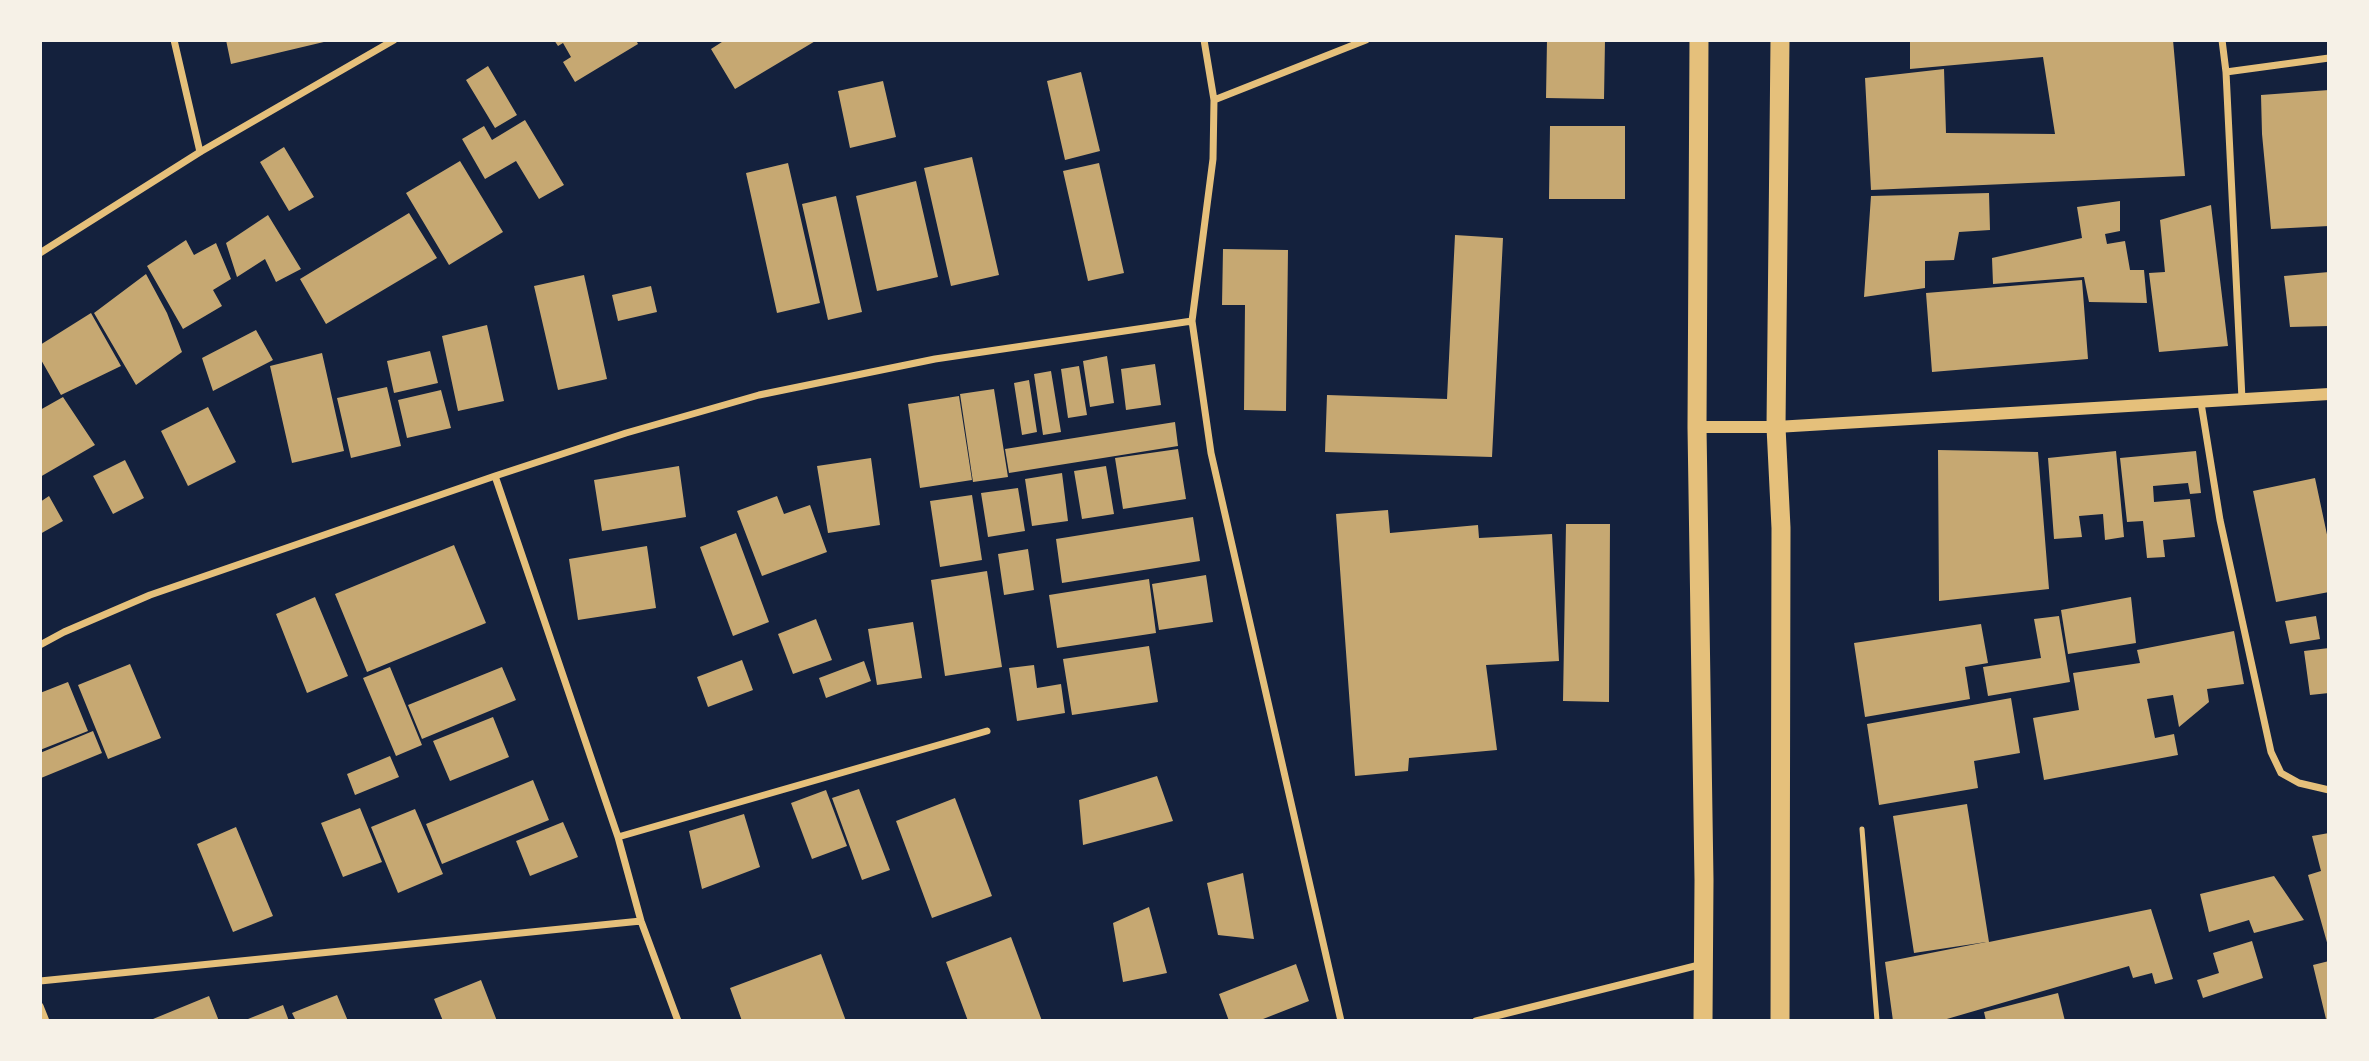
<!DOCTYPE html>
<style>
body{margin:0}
#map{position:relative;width:2369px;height:1061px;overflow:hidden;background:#14213d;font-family:Roboto,sans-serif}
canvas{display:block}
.frame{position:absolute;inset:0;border:42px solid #f6f1e7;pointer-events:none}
</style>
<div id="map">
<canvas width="2369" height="1061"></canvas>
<div class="frame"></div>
</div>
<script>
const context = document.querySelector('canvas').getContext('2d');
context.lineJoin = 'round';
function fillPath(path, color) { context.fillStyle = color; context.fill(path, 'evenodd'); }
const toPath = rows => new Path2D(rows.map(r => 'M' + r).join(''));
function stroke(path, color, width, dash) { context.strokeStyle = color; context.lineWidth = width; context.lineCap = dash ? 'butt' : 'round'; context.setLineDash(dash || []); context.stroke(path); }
fillPath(toPath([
 [226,40,328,40,328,41,231,64],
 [554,40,636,40,638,44,575,82,563,62,571,57,563,43,558,46],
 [725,40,817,40,735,89,711,49],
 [1547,40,1605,40,1604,99,1546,98],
 [1910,40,2173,40,2185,176,1871,190,1865,78,1944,69,1946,133,2055,134,2043,57,1910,69],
 [488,66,517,115,495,128,466,80],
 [1081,72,1100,151,1065,160,1047,81],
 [883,81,896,137,850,148,838,91],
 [2329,90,2329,226,2271,229,2262,134,2261,95],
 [525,120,564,185,539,199,516,161,485,179,462,139,484,126,492,140],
 [1550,126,1625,126,1625,199,1549,199],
 [284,147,314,197,289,211,260,162],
 [972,157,999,275,951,286,924,168],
 [460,161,503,232,449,265,406,193],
 [788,163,820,303,777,313,746,173],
 [1099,163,1124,273,1088,281,1063,171],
 [916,181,938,277,877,291,856,196],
 [1989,193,1990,230,1959,232,1954,260,1925,261,1925,288,1864,297,1871,196],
 [836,196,862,312,828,320,802,204],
 [2120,201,2120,231,2105,234,2107,244,2125,241,2130,270,2144,270,2147,303,2089,302,2084,277,1993,284,1992,258,2082,238,2077,207],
 [2211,205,2228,346,2159,352,2149,273,2165,272,2160,220],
 [409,213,437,258,326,324,300,279],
 [268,215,301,269,276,282,265,259,237,277,226,243],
 [1455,235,1503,238,1492,457,1325,452,1327,395,1447,399],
 [186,240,194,255,216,243,231,279,213,290,222,306,183,329,147,266],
 [1223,249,1288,250,1286,411,1244,410,1245,305,1222,305],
 [2329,272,2329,326,2290,327,2284,276],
 [146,274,167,313,182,352,136,385,94,313],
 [584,275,607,379,558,390,534,286],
 [2082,280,2088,359,1932,372,1926,293],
 [651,286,657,312,618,321,612,295],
 [91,313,121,366,61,395,40,358,40,345],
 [487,325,504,401,458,411,442,336],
 [256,330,273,360,213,391,202,358],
 [430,351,438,383,394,393,387,361],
 [322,353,344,451,292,463,270,366],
 [1107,356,1114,403,1090,407,1083,361],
 [1155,364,1161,405,1126,410,1121,369],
 [1079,366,1087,415,1068,418,1061,369],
 [1051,371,1061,432,1043,435,1034,374],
 [1029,380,1037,432,1022,435,1014,383],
 [387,387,401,446,351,458,337,398],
 [994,389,1008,477,973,482,960,394],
 [441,390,451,428,407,438,398,400],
 [959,396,972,480,920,488,908,404],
 [63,397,95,445,40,477,40,410],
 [208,407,236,462,188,486,161,431],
 [1175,422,1178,446,1009,473,1005,449],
 [1178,449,1186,499,1123,509,1115,458],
 [1938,450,2038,452,2049,589,1939,601],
 [2116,451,2124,537,2105,540,2103,514,2079,516,2082,537,2054,539,2048,458],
 [2196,451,2201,493,2190,494,2188,483,2153,486,2154,502,2190,499,2195,537,2163,540,2165,557,2147,558,2143,521,2127,522,2120,458],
 [871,458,880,525,828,533,817,466],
 [125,460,144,498,113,514,93,476],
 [679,466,686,517,602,531,594,480],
 [1106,466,1114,514,1082,519,1074,471],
 [1062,473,1068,521,1032,526,1025,479],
 [2315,478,2329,544,2329,592,2276,602,2253,491],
 [1018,488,1025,531,988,537,981,493],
 [972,495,982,560,940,567,930,501],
 [49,496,63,521,40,534,40,502],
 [777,496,784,514,810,505,827,552,762,576,737,511],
 [1388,510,1390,533,1478,525,1479,538,1552,534,1559,661,1486,665,1497,750,1409,758,1408,771,1355,776,1336,514],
 [1193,517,1200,561,1062,583,1056,539],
 [1566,524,1610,524,1609,702,1563,701],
 [736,533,769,622,733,636,700,547],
 [454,545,486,623,367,672,335,594],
 [647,546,656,608,578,620,569,559],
 [1028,549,1034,590,1004,595,998,554],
 [987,571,1002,667,945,676,931,580],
 [1206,575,1213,622,1159,630,1152,584],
 [1149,579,1156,633,1057,648,1049,595],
 [315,597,348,676,307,693,276,614],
 [2131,597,2136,643,2068,654,2061,610],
 [2059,616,2070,682,1988,696,1983,667,2041,658,2034,619],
 [2316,616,2320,639,2290,644,2285,621],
 [816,619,832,660,793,674,778,634],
 [913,622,922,678,877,685,868,629],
 [1981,624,1988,663,1965,667,1970,699,1865,717,1854,643],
 [2234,631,2244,684,2207,689,2209,702,2179,727,2173,695,2147,699,2155,738,2174,734,2178,755,2044,780,2033,718,2079,710,2073,673,2140,663,2137,650],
 [1149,646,1158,702,1072,715,1063,659],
 [2329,648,2329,693,2310,695,2304,651],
 [742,660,753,690,708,707,697,677],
 [864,661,871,681,826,698,819,678],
 [130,664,161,738,108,759,78,685],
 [1034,665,1037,688,1061,684,1065,713,1017,721,1009,668],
 [390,667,422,745,396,756,363,678],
 [502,667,516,700,422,739,408,705],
 [68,682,88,731,40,750,40,693],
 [2011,698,2020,753,1974,761,1978,788,1879,805,1867,724],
 [493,717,509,757,450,781,433,741],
 [93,731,102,753,41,778,40,753],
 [390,756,399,777,355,795,347,774],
 [1157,776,1173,821,1083,845,1079,800],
 [533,780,549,820,442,864,426,824],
 [859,789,890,870,862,880,832,798],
 [826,790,847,846,812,859,791,803],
 [955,798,992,896,932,918,896,821],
 [1967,804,1989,942,2151,909,2173,979,2155,984,2152,973,2133,978,2129,966,1940,1021,1893,1021,1885,962,1986,942,1914,953,1893,816],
 [360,808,382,862,343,877,321,823],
 [415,809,443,874,398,893,371,827],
 [744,814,760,867,702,889,689,831],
 [563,822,578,857,530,876,516,841],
 [236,827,273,916,233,932,197,844],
 [2329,833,2329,946,2328,946,2308,875,2321,871,2312,836],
 [1243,873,1254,939,1218,935,1207,883],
 [2274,876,2304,920,2254,933,2249,920,2209,932,2200,894],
 [1149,907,1167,973,1123,982,1113,923],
 [1011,937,1042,1021,968,1021,946,962],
 [2252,941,2263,978,2203,998,2197,980,2219,973,2213,953],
 [821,954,846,1021,742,1021,730,988],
 [2329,961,2329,1018,2326,1019,2313,965],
 [1296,964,1309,1001,1258,1021,1229,1021,1219,994],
 [481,980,497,1021,443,1021,434,999],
 [2058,993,2065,1021,1986,1021,1984,1012],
 [337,995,348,1021,296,1021,292,1013],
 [209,996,219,1021,154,1021,153,1019],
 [283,1005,289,1021,243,1021]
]), '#c6a872');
stroke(toPath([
 [1862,829,1877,1021]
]), '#e5c07b', 5);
stroke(toPath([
 [174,40,200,152],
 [1204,40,1214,100,1213,159,1192,321,1211,453,1341,1021],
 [2222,40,2226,72,2242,399],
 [2226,72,2329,58],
 [1214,100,1366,40],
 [40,253,200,152,394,40],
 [2201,403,2220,520,2271,752,2281,773,2299,783,2329,790],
 [495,476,618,837,641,921,678,1021],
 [40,645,64,632,150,595,495,476,626,433,759,395,935,359,1192,321],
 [618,837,987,731],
 [40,981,641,921],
 [40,1006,46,1021],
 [1476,1021,1703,964]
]), '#e5c07b', 7);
stroke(toPath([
 [1697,427,1776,427,2329,394]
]), '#e5c07b', 12);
stroke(toPath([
 [1699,40,1697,427,1704,880,1703,1021],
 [1780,1021,1781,528,1776,427,1780,40]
]), '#e5c07b', 19);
</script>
